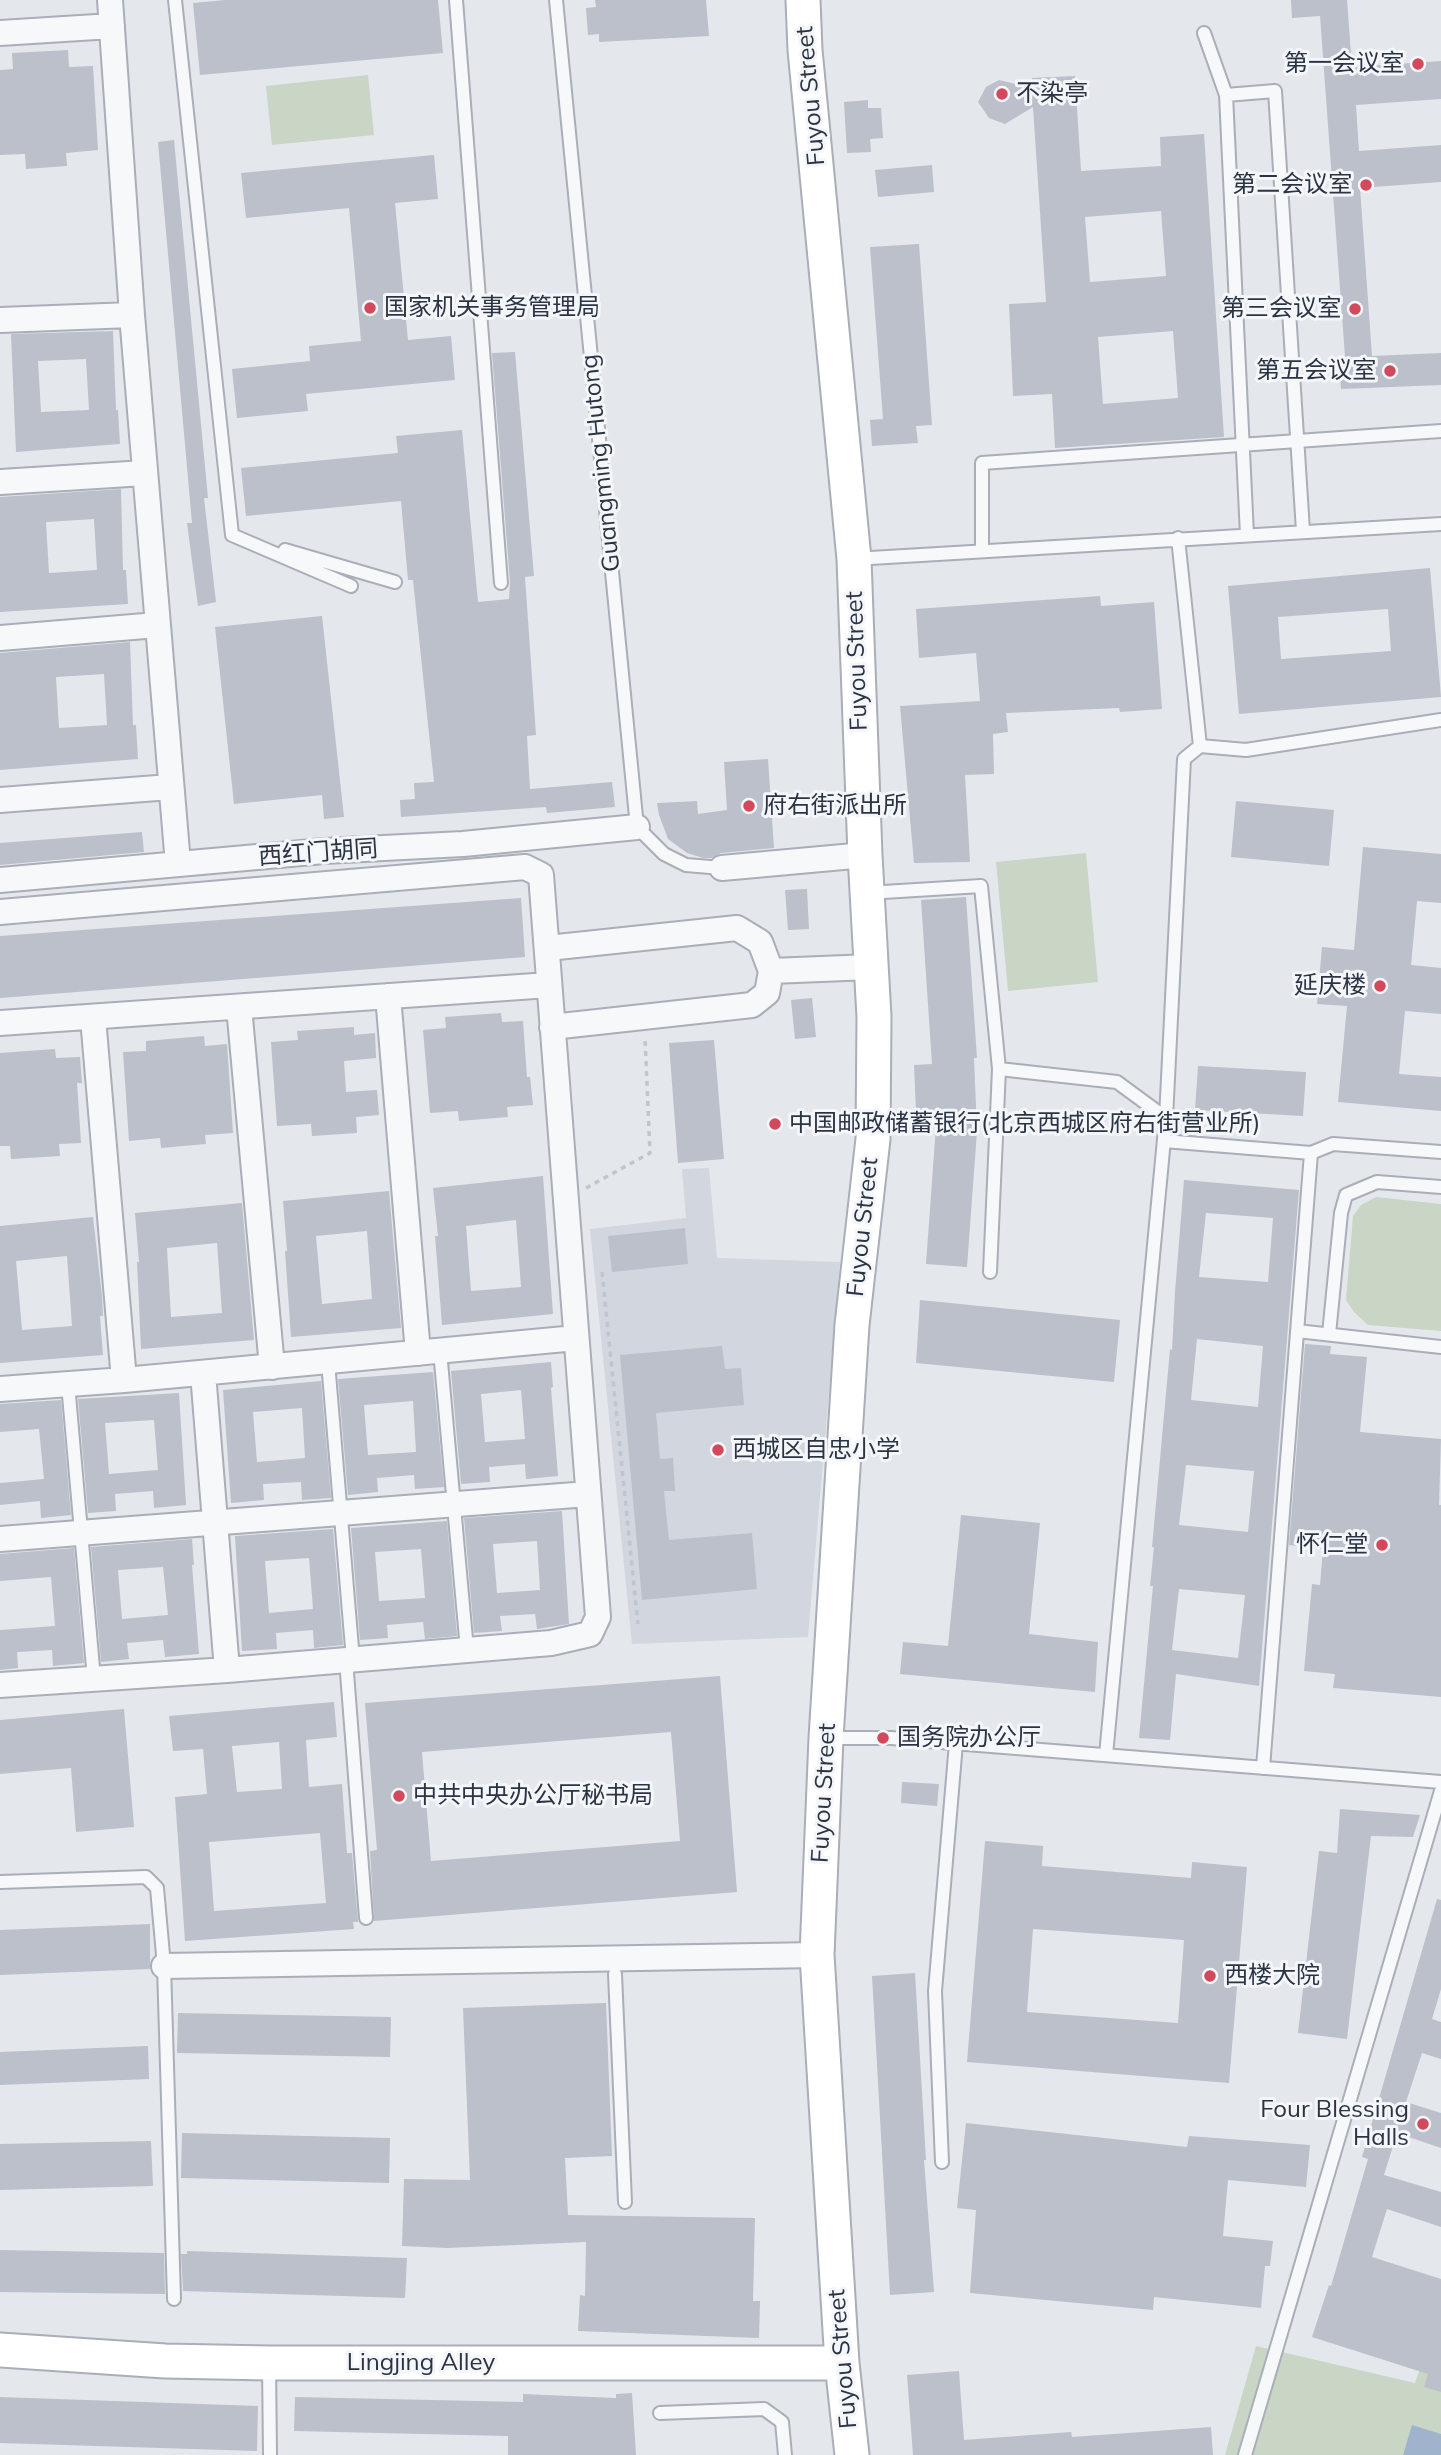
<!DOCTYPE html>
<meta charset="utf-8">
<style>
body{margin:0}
canvas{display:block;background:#e4e7ec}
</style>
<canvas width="1441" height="2455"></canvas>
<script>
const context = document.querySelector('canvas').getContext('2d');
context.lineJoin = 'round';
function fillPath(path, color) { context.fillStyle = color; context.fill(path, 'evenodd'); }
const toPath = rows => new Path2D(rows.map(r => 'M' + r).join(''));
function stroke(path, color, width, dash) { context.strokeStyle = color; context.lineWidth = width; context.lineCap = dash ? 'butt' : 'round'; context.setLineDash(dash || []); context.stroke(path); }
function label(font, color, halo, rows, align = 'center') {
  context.font = font + ' Mulish,"Noto Sans SC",sans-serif'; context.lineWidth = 6; context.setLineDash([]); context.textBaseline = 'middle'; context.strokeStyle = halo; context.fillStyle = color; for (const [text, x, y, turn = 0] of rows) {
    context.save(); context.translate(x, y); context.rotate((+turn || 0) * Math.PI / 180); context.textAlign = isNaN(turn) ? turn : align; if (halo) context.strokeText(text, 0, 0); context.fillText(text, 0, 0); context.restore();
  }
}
fillPath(toPath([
 [709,1168,717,1258,840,1262,808,1637,632,1644,590,1229,686,1218,682,1169]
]), '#d2d6de');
fillPath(toPath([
 [368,75,374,135,272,145,266,86],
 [1086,853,1098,982,1008,991,996,862],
 [1376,1197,1441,1204,1441,1331,1368,1325,1354,1312,1346,1300,1353,1216,1361,1205],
 [1441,2311,1441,2455,1225,2455,1256,2346,1415,2383]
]), '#c9d6c5');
fillPath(toPath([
 [1412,2425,1441,2434,1441,2455,1403,2455]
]), '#9fb4cc');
fillPath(toPath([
 [225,0,438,0,443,53,200,75,193,3],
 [595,0,706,0,709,36,599,42,599,34,588,35,586,8,596,7],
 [1291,0,1347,0,1352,67,1441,61,1441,99,1356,105,1359,151,1441,145,1441,182,1360,188,1372,356,1441,353,1441,385,1341,389,1339,358,1345,357,1320,16,1292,18],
 [68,50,69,67,93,66,98,150,66,153,67,166,26,169,25,154,0,155,0,70,13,69,12,53],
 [1075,76,1081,171,1161,166,1160,137,1204,134,1224,437,1055,448,1052,394,1013,396,1009,304,1046,302,1033,107,1005,124,989,118,978,102,986,87,999,80,1032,88,1032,78],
 [1161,211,1166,276,1090,282,1085,217],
 [1173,331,1178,398,1103,404,1098,337],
 [868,100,868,108,881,108,883,138,870,139,871,152,847,153,844,102],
 [174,140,208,498,204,498,216,602,198,606,187,523,192,523,158,142],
 [434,155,438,199,395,203,408,340,451,336,455,380,306,394,308,411,237,418,232,369,310,361,309,346,361,341,349,208,246,218,241,173],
 [932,165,934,192,878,197,875,170],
 [919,244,932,425,916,426,918,443,872,446,870,420,883,419,870,247],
 [113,331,116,410,118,410,120,444,16,452,11,334],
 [86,359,89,410,41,412,38,361],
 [515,352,534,576,525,577,536,735,527,736,530,789,612,782,615,807,547,813,546,807,401,817,400,800,415,799,414,783,434,782,413,580,408,580,401,501,246,516,241,468,398,453,396,436,462,430,478,602,509,599,510,582,492,353],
 [121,489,123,570,126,570,128,604,0,612,0,497],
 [94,519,97,570,49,573,46,522],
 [1430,568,1441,697,1239,714,1228,586],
 [1388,609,1391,651,1281,659,1278,617],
 [1100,596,1101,606,1154,602,1162,709,1120,712,1119,708,1006,713,1008,732,993,734,994,774,965,775,970,862,914,863,900,706,980,701,976,653,919,658,916,609],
 [322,616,344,817,324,819,322,795,234,804,215,627],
 [130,642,133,725,136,725,138,759,0,770,0,653],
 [104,674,107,725,59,728,56,677],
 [768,759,774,848,721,853,711,858,703,858,687,853,668,839,659,815,657,803,697,801,698,814,727,810,724,762],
 [1236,801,1334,810,1329,866,1231,857],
 [142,832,144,852,0,865,0,843],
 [1363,847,1441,854,1441,903,1417,901,1411,965,1441,968,1441,1014,1405,1011,1399,1074,1441,1077,1441,1111,1338,1102,1347,1006,1317,1004,1322,947,1354,950],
 [807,889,809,929,788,930,785,890],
 [966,897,977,1058,974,1058,977,1131,967,1267,926,1264,937,1112,916,1113,914,1065,932,1064,921,900],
 [521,898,525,957,0,998,0,936],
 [812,998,816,1037,795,1039,791,1000],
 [501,1013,502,1022,523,1021,527,1077,530,1077,533,1105,507,1107,508,1117,459,1121,458,1111,430,1113,423,1030,446,1028,445,1017],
 [354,1027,354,1035,375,1033,376,1058,344,1061,346,1092,377,1090,379,1115,356,1117,357,1133,312,1136,311,1124,277,1126,271,1042,298,1040,297,1031],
 [204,1036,205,1046,227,1044,233,1133,205,1135,206,1144,161,1148,160,1138,129,1141,123,1052,146,1051,146,1041],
 [714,1040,724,1159,678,1163,669,1043],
 [55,1049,56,1058,80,1057,82,1083,77,1083,81,1143,59,1144,60,1156,11,1159,10,1146,0,1146,0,1053],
 [1198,1066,1306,1072,1303,1116,1195,1110],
 [543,1176,553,1314,442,1325,435,1236,438,1236,433,1188],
 [516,1220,521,1287,471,1291,466,1226],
 [1184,1180,1299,1190,1259,1686,1176,1674,1170,1740,1139,1738,1153,1586,1150,1586,1154,1547,1152,1547,1170,1349,1172,1350,1175,1292],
 [1206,1213,1273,1218,1268,1282,1199,1277],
 [1197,1339,1263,1346,1258,1407,1191,1400],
 [1186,1465,1254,1471,1248,1532,1179,1525],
 [1179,1589,1245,1595,1238,1658,1172,1650],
 [389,1191,401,1328,291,1337,285,1251,287,1251,283,1201],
 [367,1231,372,1299,322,1304,316,1236],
 [242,1203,254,1340,141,1349,137,1262,139,1262,135,1213],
 [217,1243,222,1313,171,1317,167,1248],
 [93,1217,102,1296,103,1316,100,1316,103,1355,0,1363,0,1226],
 [67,1256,72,1326,22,1330,16,1261],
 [685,1228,688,1264,612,1272,608,1236],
 [920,1300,1120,1320,1114,1382,916,1363],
 [1305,1344,1331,1346,1330,1354,1367,1357,1360,1432,1441,1439,1439,1505,1441,1505,1441,1697,1333,1688,1335,1674,1304,1671,1312,1584,1320,1585,1323,1549,1289,1545],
 [722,1346,725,1369,741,1368,744,1405,656,1413,660,1459,673,1458,675,1491,664,1491,669,1540,752,1533,757,1589,642,1600,620,1355],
 [551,1362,553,1387,551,1388,558,1476,526,1479,525,1464,489,1467,490,1482,461,1484,451,1371],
 [521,1390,525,1439,485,1442,481,1394],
 [433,1372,444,1487,415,1489,414,1475,377,1478,378,1492,348,1495,338,1379],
 [413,1401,416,1452,368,1455,364,1405],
 [321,1381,331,1498,302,1500,301,1482,263,1484,264,1500,231,1503,223,1390],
 [302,1408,305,1458,257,1462,253,1412],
 [179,1393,186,1505,154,1508,153,1491,115,1494,116,1511,88,1513,78,1399],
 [154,1420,158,1470,109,1474,105,1423],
 [61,1400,71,1515,41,1518,40,1501,0,1505,0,1483,44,1479,39,1429,0,1432,0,1404],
 [562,1511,569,1624,537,1629,535,1614,500,1616,502,1631,474,1633,464,1518],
 [537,1541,540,1590,497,1593,493,1544],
 [961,1515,1040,1523,1029,1634,1098,1642,1095,1692,900,1674,903,1642,948,1646],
 [447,1521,457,1636,425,1639,423,1622,387,1625,388,1638,360,1640,351,1528],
 [421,1549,425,1598,379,1601,375,1552],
 [333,1529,343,1645,314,1648,313,1630,276,1633,277,1649,242,1651,235,1536],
 [309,1558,313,1609,269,1613,265,1561],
 [192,1539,194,1565,192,1565,199,1654,165,1657,163,1640,127,1643,129,1659,101,1662,91,1547],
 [163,1567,168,1615,122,1619,118,1570],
 [74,1548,84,1663,53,1666,52,1650,17,1652,18,1668,0,1670,0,1630,55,1626,51,1577,0,1581,0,1554],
 [720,1676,737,1892,374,1921,370,1851,377,1850,365,1703],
 [671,1732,680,1841,431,1861,422,1752],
 [334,1702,337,1737,306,1740,309,1787,342,1784,347,1853,352,1853,358,1922,353,1922,354,1929,185,1941,175,1797,207,1794,203,1749,173,1751,169,1716],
 [279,1742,282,1789,237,1792,232,1746],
 [320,1833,326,1903,214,1911,209,1842],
 [124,1709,134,1827,76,1832,71,1768,0,1774,0,1720],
 [902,1782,939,1784,937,1806,901,1803],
 [1340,1809,1420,1815,1413,1837,1371,1836,1347,2039,1298,2033,1319,1851,1337,1853],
 [985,1841,1043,1846,1042,1866,1191,1878,1192,1862,1247,1867,1229,2083,967,2062],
 [1033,1929,1184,1940,1178,2023,1027,2012],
 [1437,1899,1441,1900,1441,1989,1432,2019,1441,2022,1441,2059,1422,2053,1406,2102,1441,2113,1441,2148,1397,2133,1384,2175,1441,2192,1441,2227,1387,2209,1372,2257,1441,2279,1441,2392,1424,2387,1428,2374,1312,2337,1329,2285,1331,2286,1368,2159,1362,2157],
 [150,1924,150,1969,0,1975,0,1930],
 [915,1973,926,2160,924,2160,934,2292,890,2295,872,1976],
 [606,2003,612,2156,565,2158,568,2215,755,2218,753,2301,760,2301,759,2338,578,2331,580,2295,585,2296,586,2242,447,2248,402,2246,404,2179,470,2180,463,2008],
 [178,2013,391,2017,390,2057,177,2053],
 [148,2046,149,2079,0,2085,0,2052],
 [966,2123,1187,2147,1189,2136,1310,2145,1306,2187,1228,2180,1223,2236,1273,2241,1270,2266,1265,2266,1261,2308,1154,2297,1153,2310,970,2293,976,2210,957,2208],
 [182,2133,390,2138,389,2183,181,2178],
 [151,2141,153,2186,0,2190,0,2144],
 [0,2250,164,2253,165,2294,0,2292],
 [187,2251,407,2258,405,2298,183,2291,181,2254,187,2254],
 [959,2371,964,2440,1071,2432,1072,2437,1211,2427,1213,2455,913,2455,907,2375],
 [632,2393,636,2455,508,2455,508,2436,294,2431,295,2397,523,2402,523,2394,616,2398,616,2394],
 [0,2397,258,2406,257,2451,0,2443]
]), '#bbc0ca');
const lane = toPath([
 [175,0,232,535,351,586],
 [456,0,501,583],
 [556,0,637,827,664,854,686,865,722,868],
 [1204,33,1226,95,1247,535],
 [1226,95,1275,91,1303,531],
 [1178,538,1200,746,1246,750,1441,720],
 [285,550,395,582],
 [982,550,982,463,1441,431],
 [854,559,1441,524],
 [867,893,981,886,999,1069,1117,1082,1166,1118],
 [1164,1141,1311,1153,1333,1144,1441,1152],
 [990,1272,999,1069],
 [1297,1331,1441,1347],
 [1329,1334,1341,1213,1346,1195,1377,1182,1441,1187],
 [440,1351,467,1650],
 [328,1362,353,1660],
 [68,1384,94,1679],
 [346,1660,366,1918],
 [826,1738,891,1738,1441,1782],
 [1106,1755,1166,1118,1184,759,1200,746],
 [1263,1768,1311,1153],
 [0,1882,146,1877,157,1888,164,1966,174,2299],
 [615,1974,625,2202],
 [942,2162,935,1991,956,1743],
 [269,2363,270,2455],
 [660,2413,764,2409,782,2422,785,2455],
 [1245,2455,1441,1791]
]);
const street = toPath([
 [110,0,132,315,178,864],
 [0,33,112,26],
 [0,320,132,315],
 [0,482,145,473],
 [0,638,157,625],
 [0,800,170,787],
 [722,868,865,855],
 [0,880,324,851,463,844,637,827],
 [0,912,525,867,541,875,598,1617,590,1634,551,1643,227,1670,0,1685],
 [548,948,737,928,760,942,771,971,871,967],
 [388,996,418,1353],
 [239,1007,272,1367],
 [93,1018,124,1380],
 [0,1023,549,985],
 [552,1027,752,1005,767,993,771,971],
 [203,1373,227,1670],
 [0,1389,124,1380,576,1338],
 [0,1539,588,1494],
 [164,1966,817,1955]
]);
const secondary = toPath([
 [803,0,805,50,854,559,865,855,874,1017,873,1139,852,1325,826,1738,817,1955,842,2363,852,2455],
 [0,2350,165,2361,269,2363,842,2363]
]);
stroke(lane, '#a9aeb7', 16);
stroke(street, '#a9aeb7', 28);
stroke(secondary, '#a9aeb7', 37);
stroke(toPath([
 [586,1188,650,1153,645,1038],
 [602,1272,638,1624]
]), '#c2c5cb', 3.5, [5, 5]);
stroke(lane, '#f7f8fa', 12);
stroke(street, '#f7f8fa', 24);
stroke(secondary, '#fff', 33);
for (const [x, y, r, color] of [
 [1418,64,7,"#d1495b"],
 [1002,94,7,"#d1495b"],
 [1366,185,7,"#d1495b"],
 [370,308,7,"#d1495b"],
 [1355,309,7,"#d1495b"],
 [1390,371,7,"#d1495b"],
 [749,806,7,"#d1495b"],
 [1380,986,7,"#d1495b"],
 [775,1124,7,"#d1495b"],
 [718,1450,7,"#d1495b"],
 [1382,1545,7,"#d1495b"],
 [883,1738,7,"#d1495b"],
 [399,1796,7,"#d1495b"],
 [1210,1976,7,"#d1495b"],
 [1423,2124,7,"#d1495b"]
]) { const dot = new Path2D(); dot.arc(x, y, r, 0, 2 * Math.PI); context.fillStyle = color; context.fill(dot); stroke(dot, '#f4f6f9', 2.5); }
label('24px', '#2b3445', '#f4f6f9', [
 ["第一会议室",1404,64,"right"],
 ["不染亭",1016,94],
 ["第二会议室",1352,185,"right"],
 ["国家机关事务管理局",384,308],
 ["第三会议室",1341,309,"right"],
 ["第五会议室",1376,371,"right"],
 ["府右街派出所",763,806],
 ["延庆楼",1366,986,"right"],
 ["中国邮政储蓄银行(北京西城区府右街营业所)",789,1124],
 ["西城区自忠小学",732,1450],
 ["怀仁堂",1368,1545,"right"],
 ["国务院办公厅",897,1738],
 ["中共中央办公厅秘书局",413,1796],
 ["西楼大院",1224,1976],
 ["Four Blessing",1409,2110,"right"],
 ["Halls",1409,2138,"right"]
], 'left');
label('24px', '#2b3445', '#f4f6f9', [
 ["Fuyou Street",811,96,-95],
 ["Guangming Hutong",601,463,-96],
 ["Fuyou Street",857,661,-92],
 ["西红门胡同",318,853,-4],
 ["Fuyou Street",863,1227,-84],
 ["Fuyou Street",824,1793,-87],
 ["Fuyou Street",843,2359,-95],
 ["Lingjing Alley",421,2363]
]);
</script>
